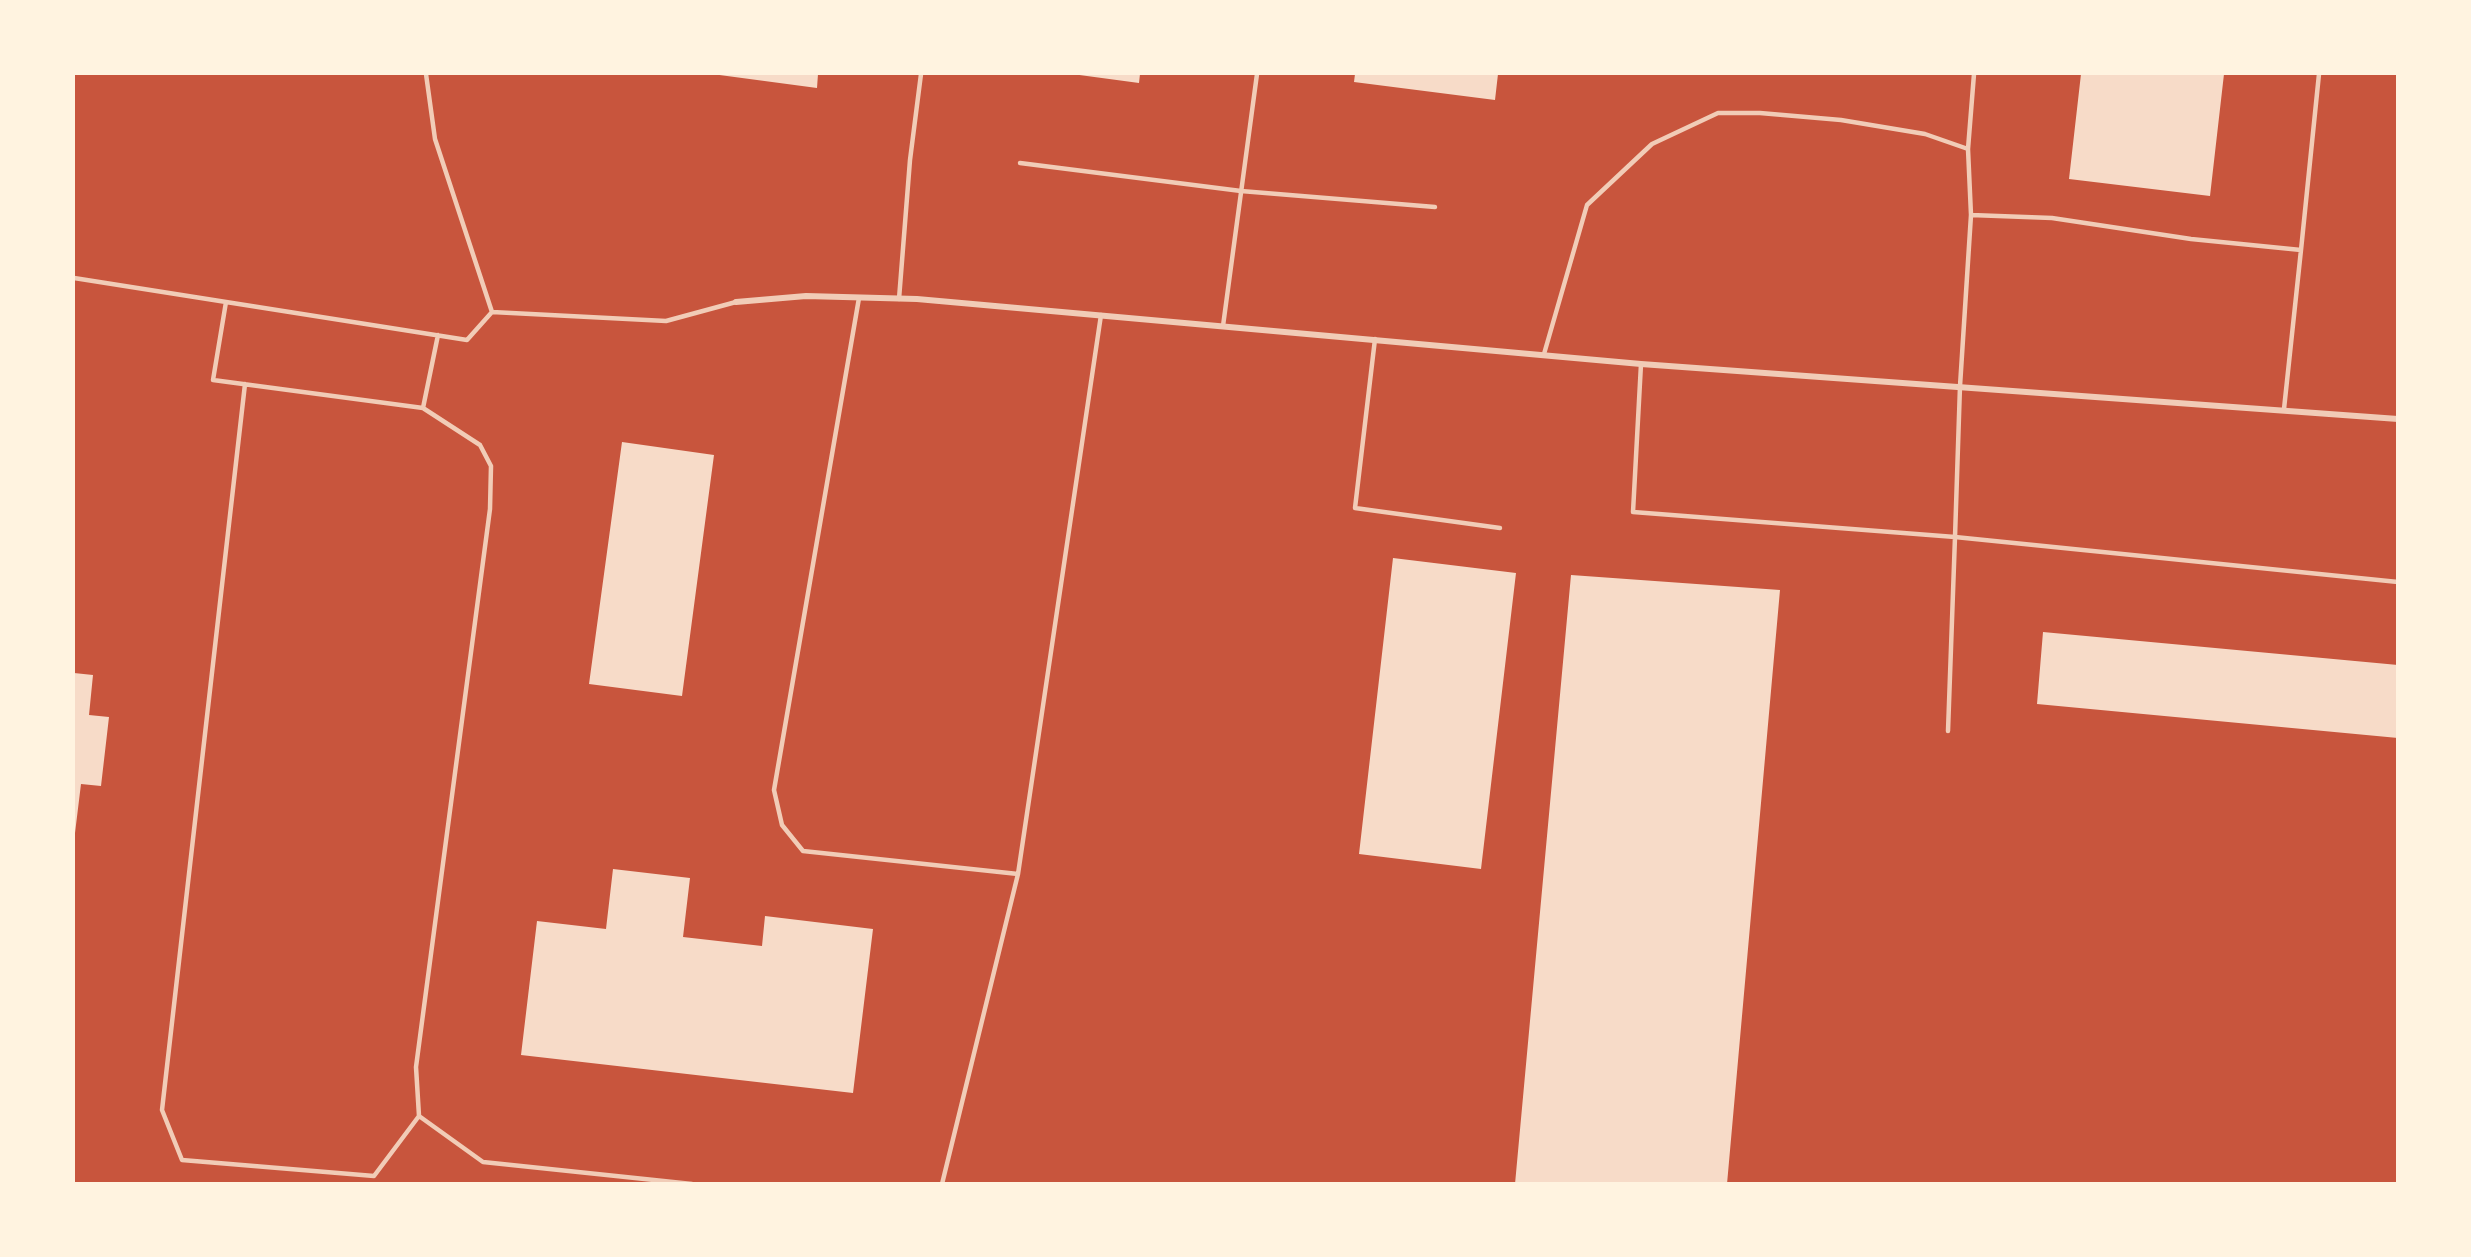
<!DOCTYPE html>
<style>
body{margin:0}
#map{position:relative;width:2471px;height:1257px;overflow:hidden;background:#c8553d;font-family:"Roboto Condensed",sans-serif}
canvas{display:block}
.frame{position:absolute;inset:0;border:75px solid #fff3e0;pointer-events:none}
</style>
<div id="map">
<canvas width="2471" height="1257"></canvas>
<div class="frame"></div>
</div>
<script>
const context = document.querySelector('canvas').getContext('2d');
context.lineJoin = 'round';
function fillPath(path, color) { context.fillStyle = color; context.fill(path, 'evenodd'); }
const toPath = rows => new Path2D(rows.map(r => 'M' + r).join(''));
function stroke(path, color, width, dash) { context.strokeStyle = color; context.lineWidth = width; context.lineCap = dash ? 'butt' : 'round'; context.setLineDash(dash || []); context.stroke(path); }
fillPath(toPath([
 [712,74,818,74,817,88],
 [1072,74,1140,74,1139,83],
 [1355,74,1498,74,1495,100,1354,82],
 [2081,74,2224,74,2210,196,2069,179],
 [622,442,714,455,682,696,589,684],
 [1393,558,1516,573,1481,869,1359,854],
 [1571,575,1780,590,1727,1184,1515,1184],
 [2043,632,2398,665,2398,738,2037,704],
 [74,673,93,675,89,715,109,717,101,786,81,784,75,833],
 [613,869,690,878,683,937,762,946,765,916,873,929,853,1093,521,1055,537,921,606,929]
]), '#f7dbc8');
stroke(toPath([
 [426,74,435,139,492,312,666,321,736,302],
 [1968,149,1974,74],
 [1020,163,1241,191,1435,207],
 [1971,215,2052,218,2191,239,2301,250,2284,409],
 [2301,250,2319,74],
 [74,278,467,340,492,312],
 [859,298,774,790,782,825,803,851,1018,874,942,1184],
 [899,299,910,160,921,74],
 [226,302,213,380,423,408,438,335],
 [1223,326,1257,74],
 [1375,339,1355,508,1500,528],
 [1544,354,1587,205,1652,144,1718,113,1760,113,1841,120,1925,134,1968,149,1971,215,1960,386,1955,537,1633,512,1641,364],
 [245,384,162,1110,182,1160,374,1176,419,1116],
 [423,408,480,445,491,466,490,509,416,1067,419,1116,483,1162,692,1184],
 [1948,731,1955,537,2398,582],
 [1018,874,1101,315]
]), '#f1ccb7', 4.5);
stroke(toPath([
 [736,302,806,296,917,299,1641,364,2398,419]
]), '#f1ccb7', 6);
</script>
